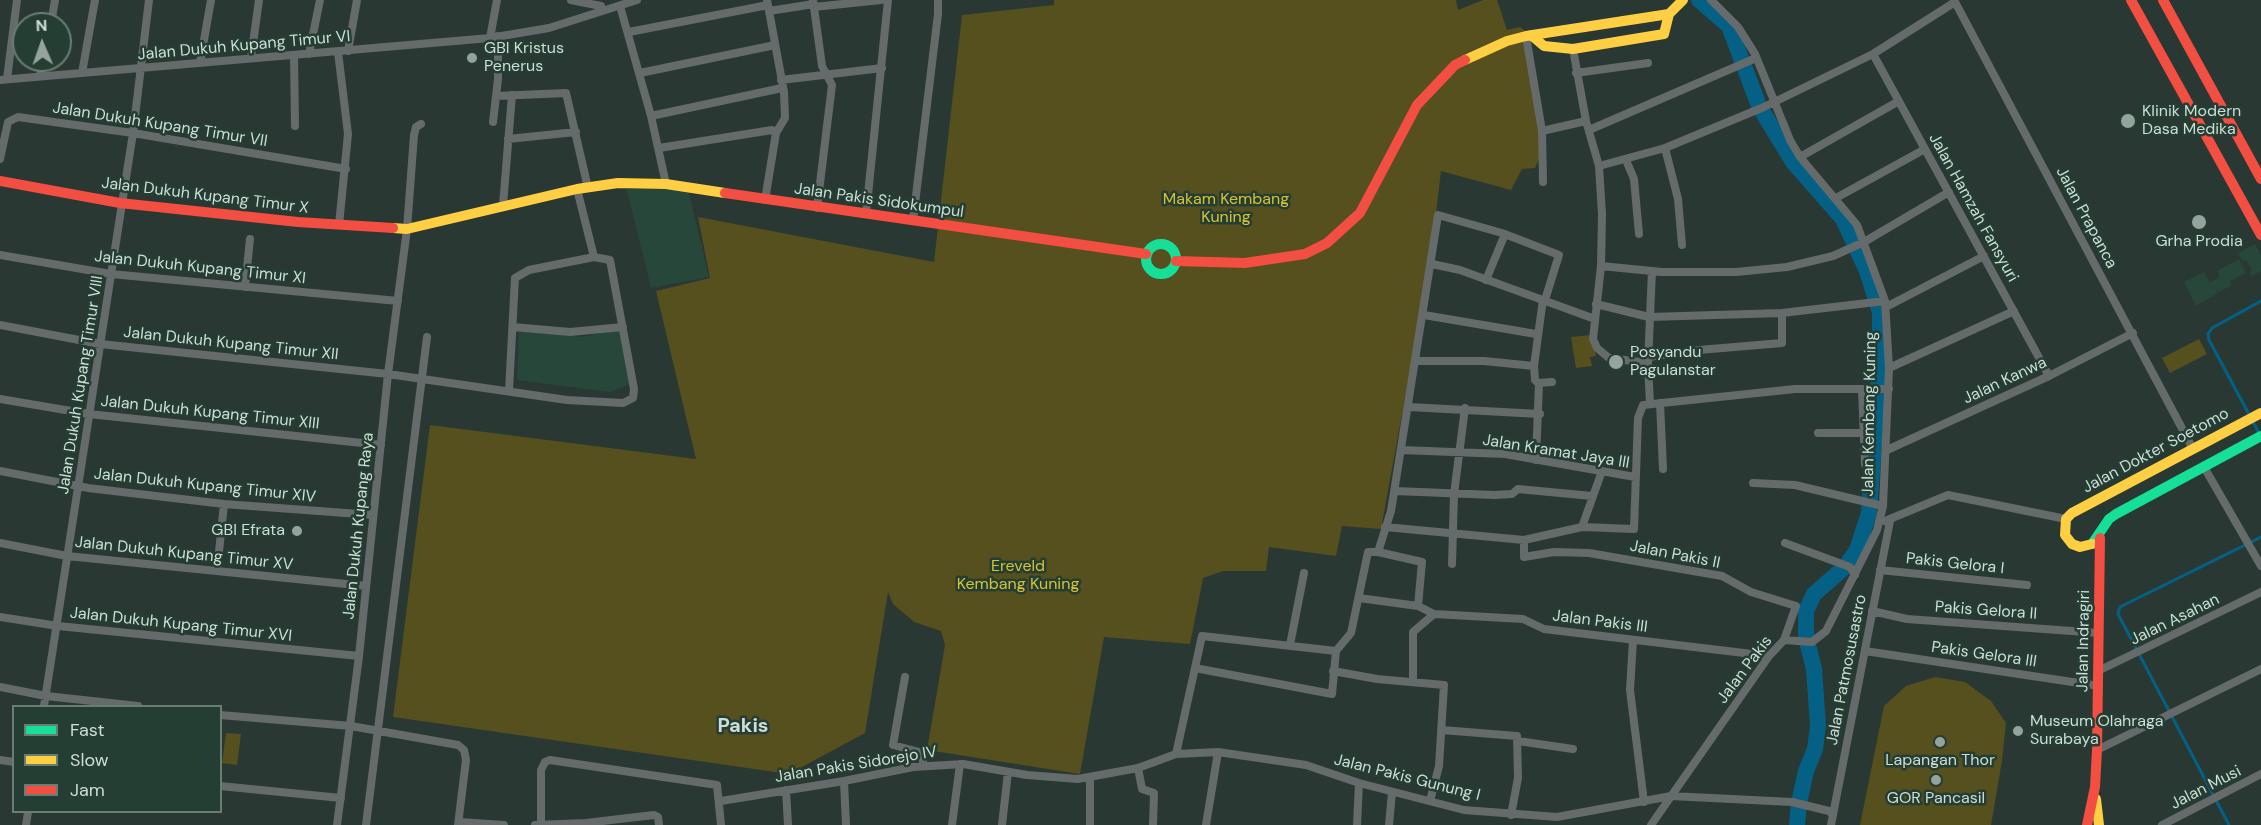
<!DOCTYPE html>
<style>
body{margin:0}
#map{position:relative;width:2261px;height:825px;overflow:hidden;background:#2a3833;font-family:"DM Sans",sans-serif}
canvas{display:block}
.legend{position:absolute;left:12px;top:705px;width:210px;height:108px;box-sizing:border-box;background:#243e34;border:2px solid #687e75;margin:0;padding:8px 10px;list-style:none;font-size:18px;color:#ceddd6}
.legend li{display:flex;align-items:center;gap:12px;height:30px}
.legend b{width:30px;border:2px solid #687e75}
.north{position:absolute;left:12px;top:12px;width:60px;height:60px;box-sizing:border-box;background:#243e34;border:2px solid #687e75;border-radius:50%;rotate:358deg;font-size:16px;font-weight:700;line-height:24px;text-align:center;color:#ceddd6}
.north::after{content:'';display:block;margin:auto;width:21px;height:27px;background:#95a39d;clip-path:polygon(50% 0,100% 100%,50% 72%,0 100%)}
</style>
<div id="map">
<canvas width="2261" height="825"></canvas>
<ul class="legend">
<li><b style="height:8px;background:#16e098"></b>Fast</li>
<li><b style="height:8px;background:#ffcf43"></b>Slow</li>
<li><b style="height:8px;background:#f24e42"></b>Jam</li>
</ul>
<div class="north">N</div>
</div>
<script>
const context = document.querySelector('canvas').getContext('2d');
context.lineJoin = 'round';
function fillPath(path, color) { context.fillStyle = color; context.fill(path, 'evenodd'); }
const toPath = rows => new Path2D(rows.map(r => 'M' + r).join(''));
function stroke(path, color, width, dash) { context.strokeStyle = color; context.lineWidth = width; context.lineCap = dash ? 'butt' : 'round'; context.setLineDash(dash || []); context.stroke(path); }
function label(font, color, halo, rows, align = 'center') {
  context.font = font + ' "DM Sans",sans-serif'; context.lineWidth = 5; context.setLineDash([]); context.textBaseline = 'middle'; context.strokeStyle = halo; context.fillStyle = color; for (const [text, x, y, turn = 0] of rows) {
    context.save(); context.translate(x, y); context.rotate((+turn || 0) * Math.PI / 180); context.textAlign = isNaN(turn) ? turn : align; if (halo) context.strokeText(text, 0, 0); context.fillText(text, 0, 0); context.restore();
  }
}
fillPath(toPath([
 [687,185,709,277,651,288,626,186],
 [2255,244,2261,256,2261,271,2251,276,2249,272,2252,270,2246,260,2243,261,2238,253],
 [2239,259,2246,273,2230,281,2232,285,2219,292,2216,288,2218,293,2196,306,2184,282,2204,272,2210,282,2220,277,2217,271],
 [619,329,630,384,610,392,517,380,519,331,583,337]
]), '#27473b');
fillPath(toPath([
 [1054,0,1456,0,1458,10,1483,0,1497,0,1507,30,1520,27,1527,32,1541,155,1535,168,1522,169,1511,190,1441,171,1431,255,1381,529,1342,526,1336,556,1269,547,1266,571,1223,571,1203,578,1190,644,1104,637,1080,774,927,750,945,645,941,631,914,622,893,604,888,592,865,733,789,774,393,717,430,425,696,459,656,291,710,278,698,217,934,262,962,15,1054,5],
 [1591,335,1596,356,1590,357,1592,366,1576,368,1571,337],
 [2199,339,2207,354,2170,373,2162,358],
 [1935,677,1965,682,1991,701,2006,723,2002,761,1991,825,1860,825,1884,706,1906,686],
 [226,733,241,734,237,765,222,763]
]), '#564f1e');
stroke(toPath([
 [2259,433,2209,340,2208,334,2212,328,2261,301],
 [2229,825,2118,614,2120,607,2261,537]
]), '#046185', 3);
stroke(toPath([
 [1699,0,1729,26,1759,106,1793,162,1843,219,1867,271,1880,312,1880,360,1869,513,1857,550,1845,567,1814,594,1806,611,1806,637,1814,669,1818,726,1815,749,1806,771,1799,803,1797,825]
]), '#046185', 16);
stroke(toPath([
 [571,0,601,6],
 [813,0,822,66,832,85,817,208],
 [1954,0,2193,449],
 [620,6,651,116,666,184],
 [814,7,881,0],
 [769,11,814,4],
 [51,24,55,0],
 [629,32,768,5],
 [1526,36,1542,131,1543,182],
 [490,38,497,0],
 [1573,49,1586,121,1599,166,1602,214,1601,266,1593,339,1597,348,1609,358,1648,363],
 [348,51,357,0],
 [338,52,348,134,339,225],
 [309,54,320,0],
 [1873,54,2049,376],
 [294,55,295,126],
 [251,58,259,0],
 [200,63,211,0],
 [82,73,95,0],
 [640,73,775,45],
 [1576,73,1648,63],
 [40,76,43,60],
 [7,79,17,0],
 [0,80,490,38,549,28,637,0],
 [781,80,882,68],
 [497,96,566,93,588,188],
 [651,116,782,88],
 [493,122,498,79,498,36],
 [1589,130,1756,58],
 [1542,131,1586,121],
 [508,139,576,132],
 [659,148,772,130,776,133],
 [1665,148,1678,199,1682,245],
 [1800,157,1899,101],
 [0,159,8,122,18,117,133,133,346,169],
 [1626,160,1634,179,1639,234],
 [1599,166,1665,148,1764,107,1873,54,1955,2],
 [577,189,594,257],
 [1836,198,1925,149],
 [765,200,776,133,785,118,784,92,767,0],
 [503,205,512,95],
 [866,214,888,0],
 [913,220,938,14,938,0],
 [0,255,111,274,398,301],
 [1432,264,1460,270,1595,319],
 [1601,266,1662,272,1736,272,1787,267,1833,256,1864,242,1949,192],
 [1486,280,1505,234],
 [245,287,250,239],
 [1596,304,1649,317,1782,313,1885,301],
 [1886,307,1984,256],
 [1424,315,1536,334],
 [0,325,100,344,388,374,567,400,623,403,633,398,634,389,610,260,594,257,529,270,515,278,509,391],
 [513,327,570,332,623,327],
 [1649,357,1699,350,1782,343,1782,313],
 [1417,361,1484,361,1534,366],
 [1889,368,2014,311],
 [1538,383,1552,382],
 [1862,389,1865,464],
 [0,399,89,414,381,445],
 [1660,403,1663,469],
 [1650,404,1648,363,1652,271],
 [1409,407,1540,414],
 [1818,433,1864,433],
 [1401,450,1505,454,1635,477],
 [1887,450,2049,376,2133,333],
 [1536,460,1539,384,1535,380,1534,366,1543,299],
 [2204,467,2261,566],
 [0,471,88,488,224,504,373,515],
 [1753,483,1795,485,1883,506],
 [1395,491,1494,495,1512,494,1518,489,1592,496],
 [1885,521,1948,495,2066,519],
 [1385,527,1524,540,1582,527,1634,529,1638,418,1643,405,1795,389,1889,389],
 [1582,527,1602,471],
 [1524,540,1524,557,1554,552,1589,553,1722,576,1751,592,1796,606,1784,640],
 [0,543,67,556,366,586],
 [1785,543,1850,567,1855,575],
 [1378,552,1422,562,1418,606],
 [1452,564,1454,494,1465,408],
 [1880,570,2027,585],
 [217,571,224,504],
 [1359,598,1418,606,1434,614,1523,619,1544,629,1769,656],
 [1872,611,1907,619,2099,633],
 [0,617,58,626,359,656],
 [1633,640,1630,690,1644,802],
 [1290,645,1304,573],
 [1865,651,2099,686],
 [1195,668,1332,694,1336,651,1351,633,1368,552,1378,552,1391,511,1438,215,1502,233,1559,255,1545,300],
 [2100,670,2261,592],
 [1333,671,1377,679,1444,685,1439,766,1430,801],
 [905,677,893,745,923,753,923,766],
 [1413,682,1413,632,1434,614],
 [0,687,46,696,138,706],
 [44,706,133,133,149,0],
 [220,715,351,726,458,745,464,750,466,760,458,825],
 [1442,730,1517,736,1518,778,1511,815],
 [1518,741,1573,749],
 [2097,750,2261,669],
 [1176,754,1202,636,1336,651],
 [0,760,14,762],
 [1138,768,1142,789,1154,793,1153,825],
 [844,781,846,825],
 [220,786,341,798],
 [786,790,788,825],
 [721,801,844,781,913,767,963,764,1027,775,1078,779,1138,768,1176,754,1218,752,1306,765,1359,783,1464,810,1557,817,1671,796,1792,802,1829,811,1833,815],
 [459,822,504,825],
 [26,825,28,812],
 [337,825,359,656,388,374,407,229,414,135,416,127,421,124],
 [366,825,427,337],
 [535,825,586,823,654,815,658,817,659,825],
 [541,825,541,770,545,762,550,760,717,785,721,825],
 [952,825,960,764],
 [1002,825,1008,772],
 [1090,825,1090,778],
 [1206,825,1218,752],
 [1357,825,1359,783],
 [1389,825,1392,792],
 [1651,825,1769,656,1784,640,1812,642,1826,631,1877,530,1883,506,1889,368,1885,301,1857,225,1800,157,1790,140,1755,54,1738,27,1711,0],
 [1831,825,1890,521],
 [2162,825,2261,774]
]), '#656b6a', 8);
stroke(toPath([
 '1146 259a15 15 0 1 1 30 0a15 15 0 1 1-30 0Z',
 [2092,544,2109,519,2116,514,2261,436]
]), '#16e098', 10);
stroke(toPath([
 [1531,35,1544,46,1573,49,1664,34,1669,14],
 [1465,60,1507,41,1526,36,1669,14,1683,0],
 [393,228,407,229,577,189,618,183,666,184,725,193],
 [2092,544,2080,547,2072,544,2065,535,2066,519,2072,513,2261,413],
 [2096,799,2099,825]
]), '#ffcf43', 10);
stroke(toPath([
 [2131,0,2261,235],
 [2163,0,2261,179],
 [0,181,120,203,298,222,393,228],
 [725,193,1146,254],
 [1176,261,1245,263,1305,254,1327,243,1360,213,1417,105,1455,65,1465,60],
 [2087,825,2095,787,2097,750,2100,538]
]), '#f24e42', 10);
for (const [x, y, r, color] of [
 [472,58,6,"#95a39d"],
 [2128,121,8,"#95a39d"],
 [2199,222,8,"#95a39d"],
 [1616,362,8,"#95a39d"],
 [297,531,6,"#95a39d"],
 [2018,731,6,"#95a39d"],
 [1940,742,6,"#95a39d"],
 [1936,780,6,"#95a39d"]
]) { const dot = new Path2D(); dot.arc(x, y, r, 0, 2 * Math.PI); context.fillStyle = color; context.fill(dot); stroke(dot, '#243e34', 2); }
label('16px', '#ceddd6', '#243e34', [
 ["Jalan Dukuh Kupang Timur VI",244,46,-5],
 ["Jalan Dukuh Kupang Timur VII",160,125,9],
 ["Jalan Dukuh Kupang Timur X",205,196,7],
 ["Jalan Pakis Sidokumpul",879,201,8],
 ["Jalan Hamzah Fansyuri",1973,208,61],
 ["Jalan Prapanca",2086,218,62],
 ["Jalan Dukuh Kupang Timur XI",200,268,6],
 ["Jalan Dukuh Kupang Timur XII",231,344,6],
 ["Jalan Kanwa",2005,381,-25],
 ["Jalan Dukuh Kupang Timur VIII",81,385,-81],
 ["Jalan Dukuh Kupang Timur XIII",210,413,6],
 ["Jalan Kembang Kuning",1870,414,-89],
 ["Jalan Dokter Soetomo",2156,451,-28],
 ["Jalan Kramat Jaya III",1556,452,9],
 ["Jalan Dukuh Kupang Timur XIV",205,486,6],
 ["Jalan Dukuh Kupang Raya",359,526,-84],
 ["Jalan Dukuh Kupang Timur XV",184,554,6],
 ["Jalan Pakis II",1675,555,11],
 ["Pakis Gelora I",1955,564,6],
 ["Pakis Gelora II",1986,611,4],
 ["Jalan Asahan",2175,620,-26],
 ["Jalan Pakis III",1600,622,7],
 ["Jalan Dukuh Kupang Timur XVI",181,625,6],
 ["Jalan Indragiri",2084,641,-89],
 ["Pakis Gelora III",1984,655,8],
 ["Jalan Pakis",1745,670,-53],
 ["Jalan Patmosusastro",1847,670,-79],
 ["Jalan Pakis Sidorejo IV",856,765,-9],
 ["Jalan Pakis Gunung I",1407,778,14],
 ["Jalan Musi",2206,788,-27]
]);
label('16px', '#ceddd6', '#243e34', [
 ["GBI Kristus",484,49],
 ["Penerus",484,67],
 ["Klinik Modern",2142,112],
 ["Dasa Medika",2142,130],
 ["Grha Prodia",2199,242,"center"],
 ["Posyandu",1630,353],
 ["Pagulanstar",1630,371],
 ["GBI Efrata",285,531,"right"],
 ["Museum Olahraga",2030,722],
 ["Surabaya",2030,740],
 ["Lapangan Thor",1940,761,"center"],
 ["GOR Pancasil",1936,799,"center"]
], 'left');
label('16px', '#dac22e', '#243e34', [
 ["Makam Kembang",1226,200],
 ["Kuning",1226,218],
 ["Ereveld",1018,567],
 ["Kembang Kuning",1018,585]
]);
label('bold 20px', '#ceddd6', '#243e34', [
 ["Pakis",743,727]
]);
</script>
